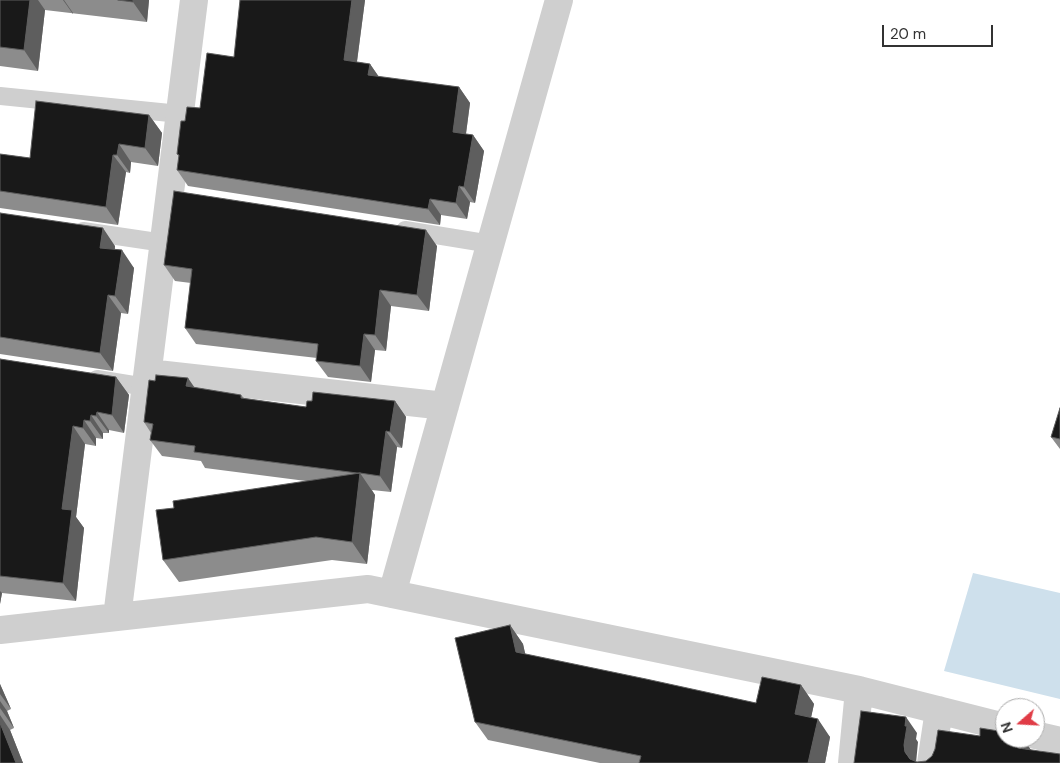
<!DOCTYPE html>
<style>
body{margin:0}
#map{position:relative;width:1060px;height:763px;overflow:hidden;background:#fff;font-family:"DM Sans",sans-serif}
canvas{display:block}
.north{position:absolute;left:995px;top:698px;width:50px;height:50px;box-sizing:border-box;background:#fff;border:1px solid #adadad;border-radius:50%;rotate:251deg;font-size:14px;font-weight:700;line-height:20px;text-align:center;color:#323232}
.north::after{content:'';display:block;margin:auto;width:18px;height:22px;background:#e03c46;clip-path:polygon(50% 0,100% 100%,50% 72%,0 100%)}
.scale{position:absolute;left:882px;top:25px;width:111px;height:22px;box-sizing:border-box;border:2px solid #323232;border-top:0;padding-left:6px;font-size:15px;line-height:18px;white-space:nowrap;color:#323232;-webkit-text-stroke:4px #fff;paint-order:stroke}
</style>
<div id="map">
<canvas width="1060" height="763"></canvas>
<div class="north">N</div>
<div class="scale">20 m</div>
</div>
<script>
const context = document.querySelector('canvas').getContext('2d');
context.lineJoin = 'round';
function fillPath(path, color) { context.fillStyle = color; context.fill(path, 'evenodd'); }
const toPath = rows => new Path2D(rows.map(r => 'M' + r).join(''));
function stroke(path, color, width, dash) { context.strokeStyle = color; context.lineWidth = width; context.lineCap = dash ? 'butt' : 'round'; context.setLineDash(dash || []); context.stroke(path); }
fillPath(toPath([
 [973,573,1060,593,1060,699,944,671]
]), '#cee0ec');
stroke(toPath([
 [0,96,180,114],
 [405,230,491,244],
 [83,231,164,243],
 [97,379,146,387]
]), '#cfcfcf', 18);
stroke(toPath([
 [148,373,445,406],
 [392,594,559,0],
 [117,617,194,0],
 [0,630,368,589,859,690,1005,727],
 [1035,735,1060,741],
 [852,763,859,690],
 [931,763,939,710]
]), '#cfcfcf', 28);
fillPath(toPath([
 [0,0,149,0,147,22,45,10,38,71,0,66],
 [365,0,357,62,370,64,379,77,459,87,470,103,466,134,473,135,484,151,475,203,470,202,467,219,441,215,440,225,188,186,177,170,179,156,177,154,185,121,200,108,234,57],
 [149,115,162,133,158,166,131,162,130,173,126,172,118,225,0,208,0,154,30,158],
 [0,213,115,246,115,250,134,268,128,314,121,313,113,371,0,354],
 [437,246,429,311,391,306,386,351,375,350,371,382,328,377,316,361,317,358,196,344,185,328,191,283,175,281,164,265],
 [0,359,116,377,129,395,124,433,109,430,109,433,103,433,103,439,96,438,96,446,85,444,76,517,84,528,76,601,2,593,0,604],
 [155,381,241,395,244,398,306,407,312,401,395,401,406,417,402,448,397,447,391,492,372,490,375,495,367,564,332,560,179,582,163,560,174,508,306,481,205,468,201,461,162,456,150,440,151,433,144,422],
 [1060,408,1060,449,1051,437],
 [510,625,523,644,525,654,756,703,801,685,814,704,811,717,830,737,825,763,600,763,488,740,475,722],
 [0,684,11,709,7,711,14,728,10,730,23,763,0,763]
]), '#8c8c8c');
fillPath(toPath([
 [30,0,38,0,45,10,38,71,24,50],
 [63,0,64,0,73,13,73,14],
 [133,0,149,0,147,22,133,2],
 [352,0,365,0,355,76,344,60],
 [370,64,381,80,368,75],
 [459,87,470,103,464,148,453,132],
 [149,115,162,133,158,166,145,148],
 [473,135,484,151,475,203,464,187],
 [119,144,131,162,130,173,117,155],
 [113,155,126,172,118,225,106,207],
 [459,186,470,202,467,219,456,203],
 [430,199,441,215,440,225,428,209],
 [103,228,115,246,113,266,100,248],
 [426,230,437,246,429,311,417,295],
 [122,250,134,268,128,314,115,296],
 [380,290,391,306,386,351,375,335],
 [108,295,121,313,113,371,100,353],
 [364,334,375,350,371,382,360,366],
 [116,377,129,395,124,433,112,415],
 [188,378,199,394,186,386],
 [395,401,406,417,402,448,390,432],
 [97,412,109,430,109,433,96,416],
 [91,415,103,433,103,439,90,421],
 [84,420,96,438,96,446,83,428],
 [73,426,85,444,76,517,84,528,76,601,63,583,62,509],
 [386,431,397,447,391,492,380,476],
 [360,473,375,495,367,564,352,542],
 [0,591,2,593,0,604],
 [510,625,523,644,529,670,516,652],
 [0,684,11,709,0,694],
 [801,685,814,704,808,732,795,714],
 [0,701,7,711,14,728,0,708],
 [0,715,10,730,23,763,16,763,0,723],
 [906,717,917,733,916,739,918,742,916,763,913,763,905,752,904,745,905,726],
 [818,719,830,737,825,763,808,763],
 [1019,738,1023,738,1031,750,1018,748]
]), '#5e5e5e');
const building = toPath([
 [0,0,30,0,24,50,0,47,0,0],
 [118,0,133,0,133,2,118,0],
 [240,0,352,0,344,60,370,64,368,75,459,87,453,132,473,135,464,187,459,186,456,203,430,199,428,209,177,170,179,155,177,154,181,121,185,121,187,107,200,108,207,53,234,57,240,0],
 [36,101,149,115,145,148,119,144,117,155,113,155,106,207,0,191,0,154,30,158,36,101],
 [174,191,426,230,417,295,380,290,375,335,364,334,360,366,316,361,318,344,185,328,192,269,164,265,174,191],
 [0,213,103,228,100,248,122,250,115,296,108,295,100,353,0,337,0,213],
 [0,359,116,377,112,415,97,412,96,416,91,415,90,421,84,420,83,428,73,426,62,509,72,510,63,583,0,576,0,359],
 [156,375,188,378,186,386,241,395,241,398,306,407,307,401,312,401,313,392,395,401,390,432,386,431,380,476,360,473,357,473,194,452,195,446,150,440,153,424,144,422,149,380,155,381,156,375],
 [1060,408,1060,439,1051,437,1060,408],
 [360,473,352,542,316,537,163,560,156,510,174,508,173,501,360,473],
 [510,625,516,652,646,679,756,703,762,677,801,685,795,714,818,719,808,763,639,763,641,756,475,722,455,638,510,625],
 [861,711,906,717,905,726,907,726,904,745,905,752,910,759,917,762,926,761,932,756,935,749,938,730,980,736,980,728,1005,732,1005,738,1019,738,1018,748,1060,754,1060,763,854,763,861,711],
 [0,723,16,763,0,763,0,723]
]);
fillPath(building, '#191919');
stroke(building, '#5e5e5e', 1);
</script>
